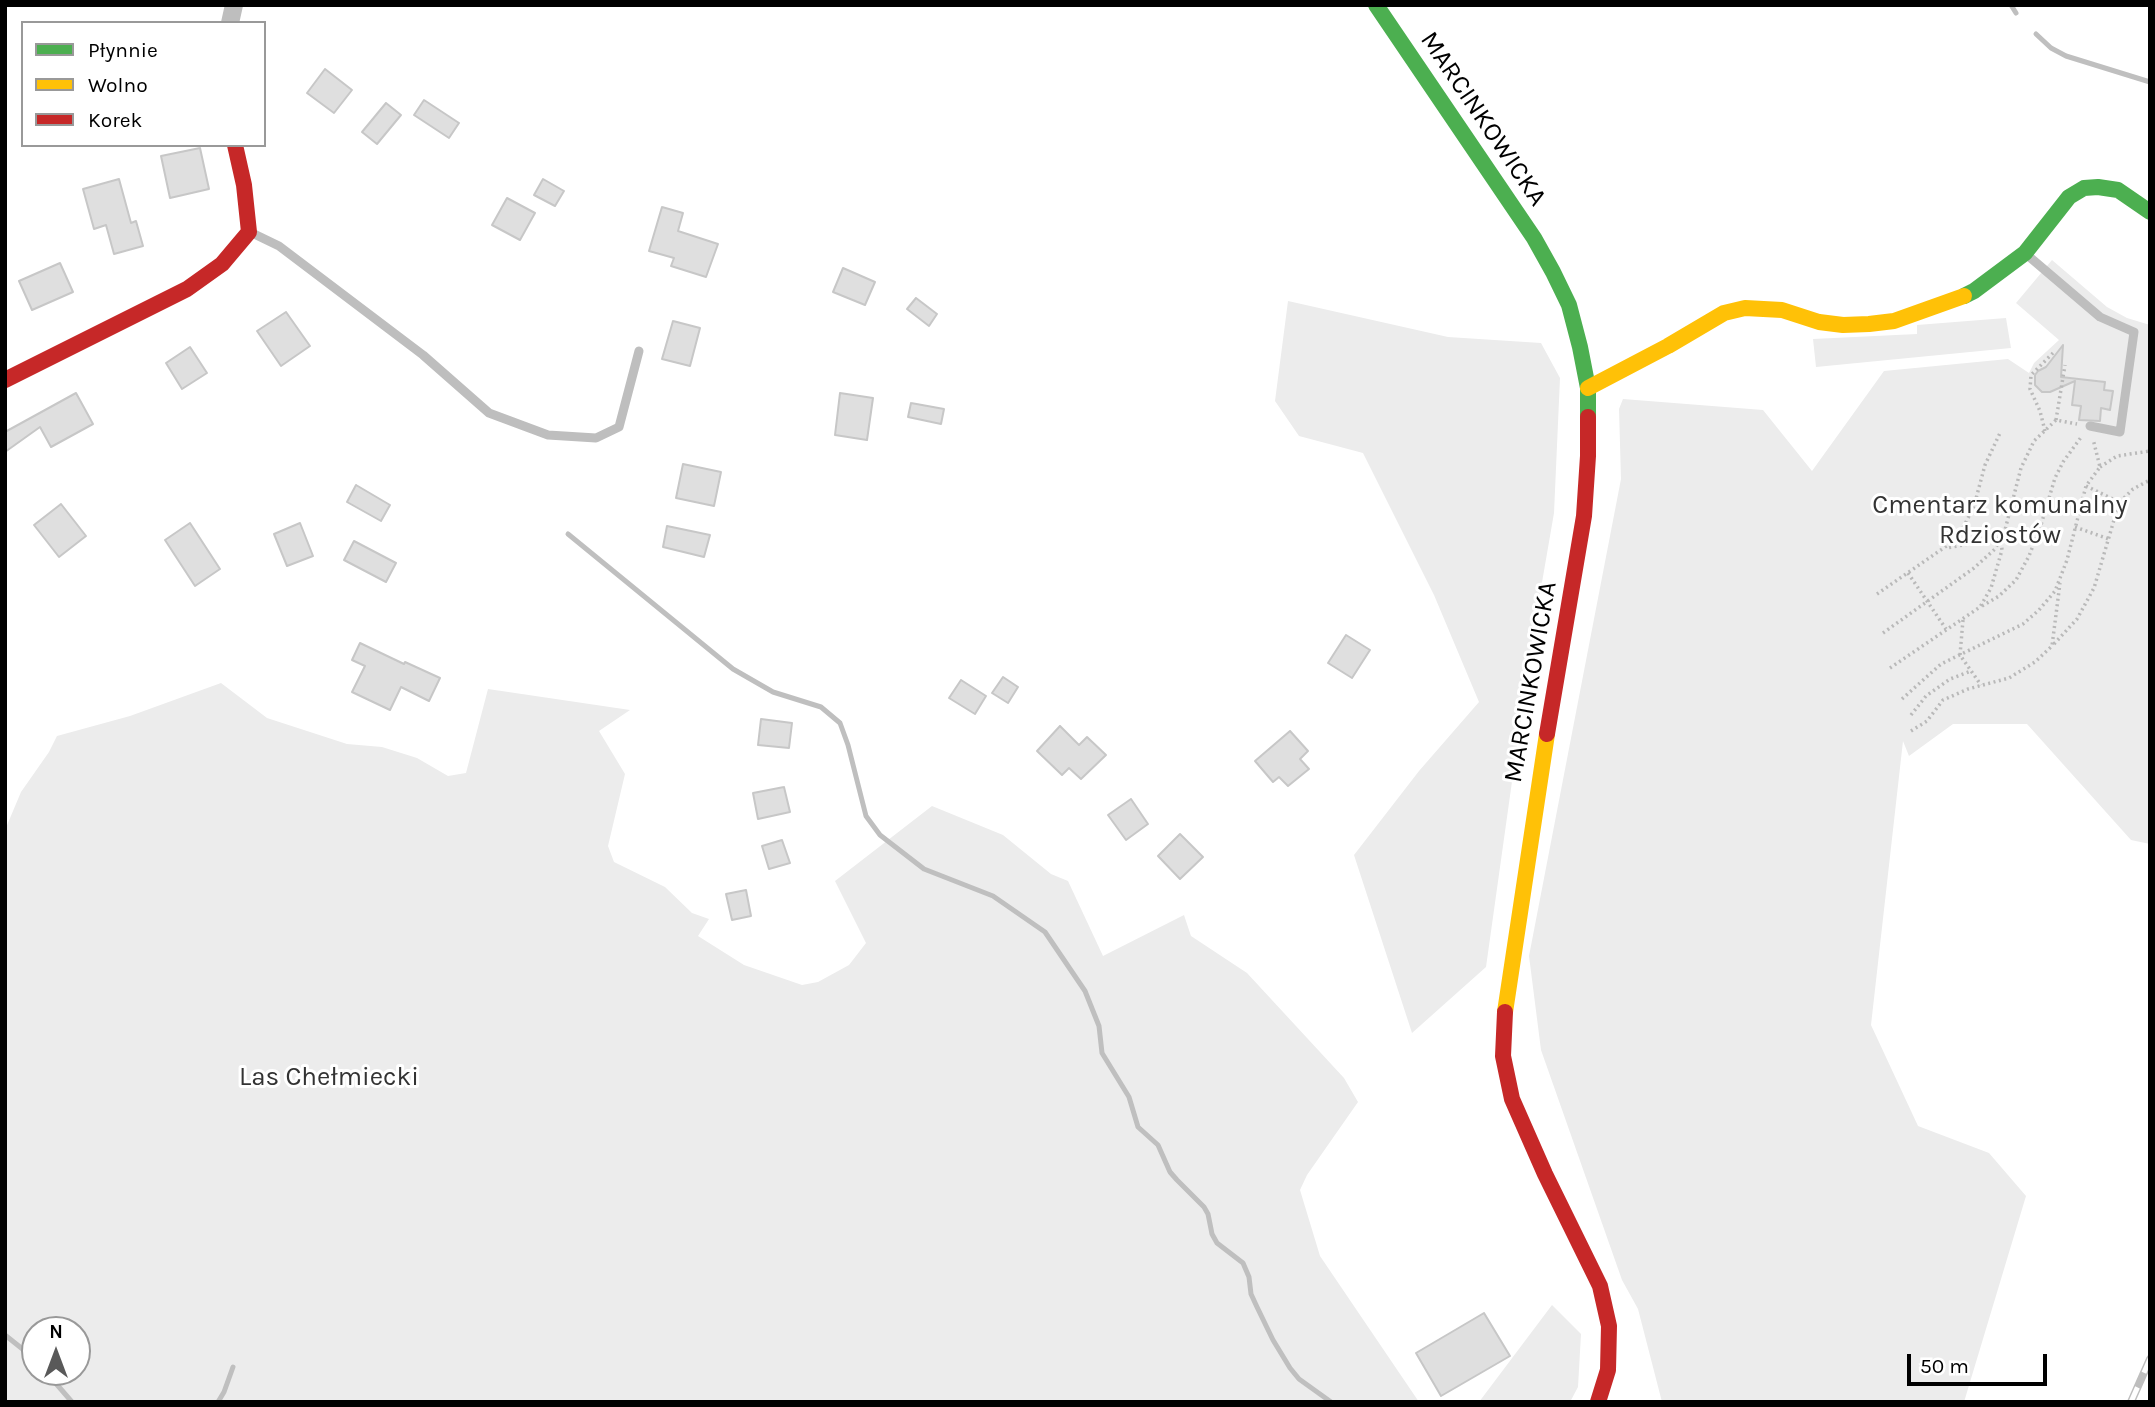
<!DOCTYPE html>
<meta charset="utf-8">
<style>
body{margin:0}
#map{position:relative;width:2155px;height:1407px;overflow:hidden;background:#fff;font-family:Karla,sans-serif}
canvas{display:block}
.frame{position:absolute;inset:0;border:7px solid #000;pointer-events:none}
.legend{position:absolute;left:21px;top:21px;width:245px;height:126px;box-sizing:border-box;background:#fff;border:2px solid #999;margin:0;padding:9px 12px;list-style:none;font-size:21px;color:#000}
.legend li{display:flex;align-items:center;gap:14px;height:35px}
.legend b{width:35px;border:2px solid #999}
.north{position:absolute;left:21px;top:1316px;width:70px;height:70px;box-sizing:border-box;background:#fff;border:2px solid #999;border-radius:50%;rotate:0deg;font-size:19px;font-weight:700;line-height:28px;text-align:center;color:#000}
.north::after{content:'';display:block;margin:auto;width:24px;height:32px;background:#595959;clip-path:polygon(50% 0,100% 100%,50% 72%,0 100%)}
.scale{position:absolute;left:1907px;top:1354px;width:140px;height:32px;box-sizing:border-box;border:4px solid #000;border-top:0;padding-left:9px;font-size:21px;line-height:24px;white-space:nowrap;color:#000;-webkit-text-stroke:5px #fff;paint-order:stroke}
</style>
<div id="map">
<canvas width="2155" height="1407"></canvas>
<div class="frame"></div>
<ul class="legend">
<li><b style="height:9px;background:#4caf50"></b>Płynnie</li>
<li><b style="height:9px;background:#ffc107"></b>Wolno</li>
<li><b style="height:9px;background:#c62828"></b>Korek</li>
</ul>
<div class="north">N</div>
<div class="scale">50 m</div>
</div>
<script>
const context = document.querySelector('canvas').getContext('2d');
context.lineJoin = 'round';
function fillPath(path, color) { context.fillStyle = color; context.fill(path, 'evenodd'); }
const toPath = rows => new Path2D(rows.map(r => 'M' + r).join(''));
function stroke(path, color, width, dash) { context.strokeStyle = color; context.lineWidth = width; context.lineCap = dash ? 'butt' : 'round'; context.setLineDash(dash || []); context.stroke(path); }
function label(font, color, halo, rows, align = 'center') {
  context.font = font + ' Karla,sans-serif'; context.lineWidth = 6; context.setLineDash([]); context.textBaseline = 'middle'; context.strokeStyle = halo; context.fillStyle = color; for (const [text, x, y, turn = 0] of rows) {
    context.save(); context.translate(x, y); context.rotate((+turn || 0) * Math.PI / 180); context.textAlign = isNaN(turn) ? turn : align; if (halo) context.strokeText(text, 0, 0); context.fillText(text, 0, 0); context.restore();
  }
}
fillPath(toPath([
 [2052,260,2107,307,2127,318,2150,325,2150,844,2131,840,2027,724,1953,724,1909,756,1903,741,1871,1025,1918,1126,1989,1153,2026,1196,1964,1402,1662,1402,1638,1309,1622,1280,1541,1050,1529,956,1621,479,1619,409,1623,399,1763,410,1812,471,1884,371,2008,359,2029,373,2034,363,2059,340,2016,303],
 [1288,301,1448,337,1541,343,1560,378,1554,513,1531,646,1486,967,1412,1033,1354,855,1419,771,1479,702,1434,595,1363,453,1299,436,1275,401],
 [2006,318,2011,348,1816,367,1813,339,1917,334,1917,325],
 [221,683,267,718,347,744,382,747,417,758,448,776,466,773,488,689,630,710,599,731,625,774,608,846,614,862,665,887,692,913,709,919,698,936,744,965,802,985,818,982,849,965,866,943,835,881,932,806,1003,835,1051,874,1068,881,1103,956,1184,915,1191,936,1247,973,1344,1078,1358,1102,1307,1175,1300,1190,1320,1256,1419,1402,5,1402,5,830,21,792,49,752,57,736,130,716],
 [77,1330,77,1372,35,1372,35,1330],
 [1552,1305,1581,1334,1578,1387,1570,1402,1479,1402]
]), '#ececec');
stroke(toPath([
 [2011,5,2016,13],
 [2036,34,2051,48,2066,56,2150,82],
 [568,534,733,669,773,692,821,707,840,723,848,745,866,816,880,835,924,869,993,896,1045,932,1085,991,1099,1026,1102,1053,1129,1097,1138,1127,1158,1145,1170,1172,1177,1180,1204,1207,1208,1214,1212,1234,1217,1243,1243,1263,1249,1277,1251,1294,1257,1307,1273,1340,1290,1368,1299,1379,1331,1402],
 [5,1335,35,1359],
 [46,1372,72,1402],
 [218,1402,224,1392,233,1367]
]), '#bfbfbf', 5);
const building = toPath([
 [325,69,352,90,334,113,307,93,325,69],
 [424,100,459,123,449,138,414,115,424,100],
 [386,103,401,115,377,144,362,132,386,103],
 [200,148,209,189,170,198,161,156,200,148],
 [119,179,131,223,136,221,143,246,114,254,106,225,94,229,83,189,119,179],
 [543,179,564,191,555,206,534,195,543,179],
 [507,198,535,213,520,240,492,225,507,198],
 [662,207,683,213,678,231,718,244,706,277,671,266,674,258,649,251,662,207],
 [60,263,73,292,32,310,19,281,60,263],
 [843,268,875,282,865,305,833,292,843,268],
 [916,298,937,314,929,326,907,309,916,298],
 [286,312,310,346,281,366,257,331,286,312],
 [673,321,700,328,690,366,662,359,673,321],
 [2063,345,2061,377,2105,382,2104,390,2113,391,2110,410,2101,408,2100,421,2079,420,2081,406,2072,405,2075,381,2050,392,2042,392,2035,385,2035,375,2038,371,2046,367,2063,345],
 [190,347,207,373,182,389,166,363,190,347],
 [76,393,93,424,51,447,40,427,5,452,5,432,76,393],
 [840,393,873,398,867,440,835,435,840,393],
 [911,403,944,409,941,424,908,417,911,403],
 [683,464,721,472,714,506,676,498,683,464],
 [356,485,390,505,381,521,347,502,356,485],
 [61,504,86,536,59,557,34,525,61,504],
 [190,523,220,569,195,586,165,540,190,523],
 [300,523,313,556,287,566,274,534,300,523],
 [667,526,710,535,704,557,663,547,667,526],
 [354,541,396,563,386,582,344,560,354,541],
 [1346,635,1370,650,1352,678,1328,663,1346,635],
 [360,643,404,664,405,662,440,678,429,701,401,687,390,710,352,692,365,666,352,660,360,643],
 [1003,677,1018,687,1008,703,992,693,1003,677],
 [961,680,986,696,975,714,949,698,961,680],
 [761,719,792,723,789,748,758,745,761,719],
 [1060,726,1079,745,1087,737,1106,755,1081,779,1069,768,1062,775,1037,751,1060,726],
 [1290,731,1308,751,1300,759,1309,769,1288,786,1279,777,1273,782,1255,761,1290,731],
 [784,787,790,812,758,819,753,793,784,787],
 [1131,799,1148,824,1126,840,1108,815,1131,799],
 [1180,834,1203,857,1180,879,1158,856,1180,834],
 [782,840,790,863,769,869,762,846,782,840],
 [746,890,751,916,732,920,726,894,746,890],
 [1484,1313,1510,1356,1441,1396,1416,1353,1484,1313]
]);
fillPath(building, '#dfdfdf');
stroke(building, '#c7c7c7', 2);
stroke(toPath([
 [2056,420,2065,365],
 [2045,431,2040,411,2030,389,2031,375,2053,353],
 [2100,467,2117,456,2150,451],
 [2086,486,2119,502],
 [2075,527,2109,539],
 [1908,573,1946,629],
 [1877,594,1958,538,1974,506,1985,465,2000,433],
 [1982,606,1999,596,2016,580,2029,556,2041,525,2055,478,2063,462,2082,436],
 [1963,620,1960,655,1981,685],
 [1883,633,1974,568,1995,549,2001,538,1947,548],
 [2054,644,2077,619,2094,588,2119,503,2133,489,2150,480],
 [1890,668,1980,607,1991,588,2002,550,2001,538,2005,530,2021,468,2034,441,2056,420,2077,424],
 [1902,699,1941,664,2023,624,2039,610,2055,591,2067,560,2086,486,2100,467,2093,439],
 [1911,715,1926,696,1950,679,1971,671],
 [1911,731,1927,721,1943,700,1968,689,2009,678,2035,662,2052,646,2060,583]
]), '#b9b9b9', 3.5, [2, 3.5]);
stroke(toPath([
 [250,232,279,246,423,355,489,413,548,435,596,438,619,427,639,351],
 [2026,254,2100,317,2134,332,2120,432,2090,426]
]), '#bebebe', 9);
stroke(toPath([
 [230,23,234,5]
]), '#bebebe', 18);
stroke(toPath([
 [1376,5,1534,238,1553,272,1569,305,1580,347,1588,388,1588,417],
 [1964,296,1974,291,2025,253,2069,197,2084,188,2098,187,2118,190,2150,212]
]), '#4caf50', 16);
stroke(toPath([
 [1588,388,1668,346,1724,313,1745,308,1782,310,1819,322,1843,325,1869,324,1894,321,1964,296],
 [1505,1012,1547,734]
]), '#ffc107', 16);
stroke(toPath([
 [5,380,187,289,222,264,249,232,244,185,235,145],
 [1547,734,1584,516,1588,456,1588,417],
 [1505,1012,1503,1056,1512,1099,1545,1174,1600,1286,1609,1326,1608,1370,1598,1402]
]), '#c62828', 16);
const rail = toPath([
 [2131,1402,2150,1359]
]);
stroke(rail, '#bebebe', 8);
stroke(rail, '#fff', 5, [16]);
label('26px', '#000', '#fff', [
 ["MARCINKOWICKA",1483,119,56],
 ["MARCINKOWICKA",1531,682,-80]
]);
label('26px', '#333', '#fff', [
 ["Cmentarz komunalny",2000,506],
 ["Rdziostów",2000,536],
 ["Las Chełmiecki",329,1078]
]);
</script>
